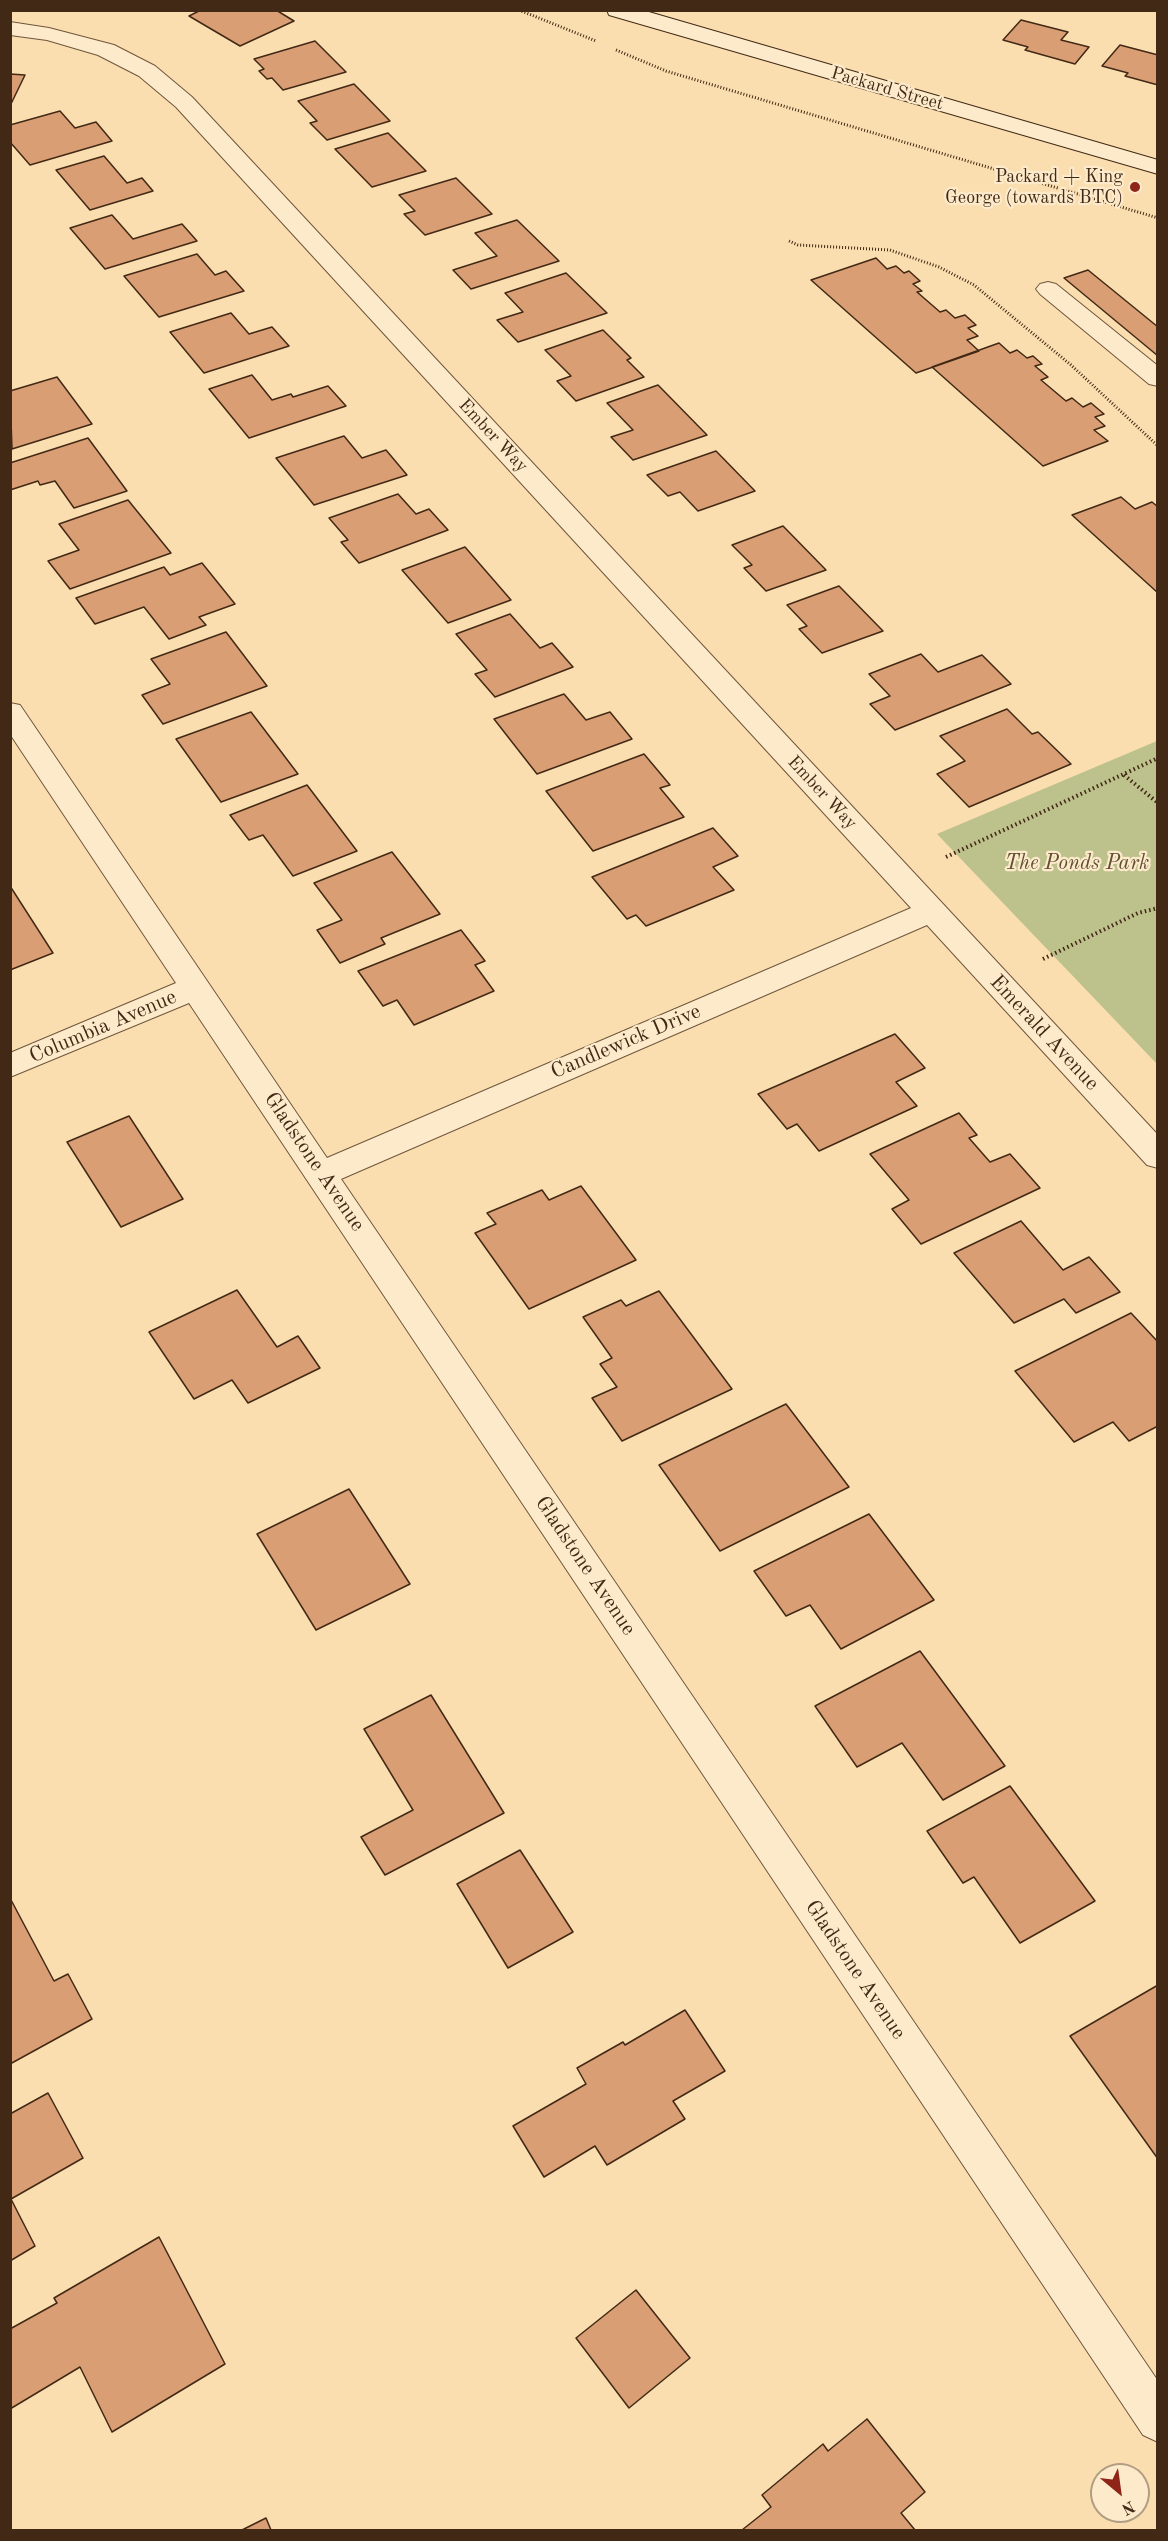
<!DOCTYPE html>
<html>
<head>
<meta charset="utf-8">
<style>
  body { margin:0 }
  #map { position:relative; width:1168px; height:2541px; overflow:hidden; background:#fadeaf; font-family:"Old Standard TT",serif }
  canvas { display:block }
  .frame { position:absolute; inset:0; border:12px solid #412915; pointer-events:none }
  .north { position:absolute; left:1090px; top:2463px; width:60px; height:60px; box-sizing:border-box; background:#fceacb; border:2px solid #b19d82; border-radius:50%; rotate:151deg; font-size:16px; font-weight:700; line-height:24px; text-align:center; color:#412915 }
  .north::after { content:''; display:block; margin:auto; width:21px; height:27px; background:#8f2418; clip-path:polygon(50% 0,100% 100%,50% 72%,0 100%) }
</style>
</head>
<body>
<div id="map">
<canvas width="1168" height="2541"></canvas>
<div class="frame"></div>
<div class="north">N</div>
</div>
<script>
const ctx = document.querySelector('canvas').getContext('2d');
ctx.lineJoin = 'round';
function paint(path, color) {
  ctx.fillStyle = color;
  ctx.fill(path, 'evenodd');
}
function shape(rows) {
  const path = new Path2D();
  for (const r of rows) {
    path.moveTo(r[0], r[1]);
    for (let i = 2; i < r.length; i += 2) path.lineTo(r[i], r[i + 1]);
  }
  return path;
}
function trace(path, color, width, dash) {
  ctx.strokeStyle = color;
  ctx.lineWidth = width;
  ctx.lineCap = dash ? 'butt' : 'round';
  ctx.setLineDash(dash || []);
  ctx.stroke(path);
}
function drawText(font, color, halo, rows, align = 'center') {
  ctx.font = font + ' "Old Standard TT",serif';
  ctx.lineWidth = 4.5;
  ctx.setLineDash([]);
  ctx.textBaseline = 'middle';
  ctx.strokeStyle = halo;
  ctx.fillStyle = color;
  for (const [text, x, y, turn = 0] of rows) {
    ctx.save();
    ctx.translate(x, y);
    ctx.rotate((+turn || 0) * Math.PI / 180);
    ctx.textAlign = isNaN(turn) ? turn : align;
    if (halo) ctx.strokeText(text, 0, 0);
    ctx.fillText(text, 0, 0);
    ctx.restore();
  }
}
const green = shape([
  [1157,741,1157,1064,937,834]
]);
const building = shape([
  [201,10,276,10,294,21,240,46,189,16,201,10],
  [1021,20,1068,32,1061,40,1089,47,1075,64,1025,50,1028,47,1003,40,1021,20],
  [315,41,346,72,283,90,272,78,267,79,259,71,264,69,254,59,315,41],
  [1120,45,1158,55,1158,85,1125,76,1128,73,1102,66,1120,45],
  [10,74,25,75,10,106,10,74],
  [354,84,390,121,327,140,310,123,317,121,298,101,354,84],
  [60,111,75,128,96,122,112,141,30,165,10,142,10,125,60,111],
  [388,133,426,171,372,187,335,149,388,133],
  [104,156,127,183,142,178,153,191,90,210,56,170,104,156],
  [456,178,492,214,425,235,404,214,415,211,399,195,456,178],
  [112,215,133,239,182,224,197,241,105,269,70,228,112,215],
  [517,220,559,261,471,289,453,270,497,256,475,233,517,220],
  [197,254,215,275,226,271,244,291,159,317,124,276,197,254],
  [876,258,887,269,896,266,904,273,909,271,920,281,913,284,922,291,917,292,940,312,946,310,955,318,965,315,976,325,968,328,978,336,967,340,979,351,916,373,811,280,876,258],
  [1088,270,1158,327,1158,356,1064,278,1088,270],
  [566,273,607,313,518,342,497,320,523,312,505,293,566,273],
  [231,313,249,334,272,327,289,346,204,373,170,332,231,313],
  [603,330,631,358,627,360,644,377,576,401,557,381,571,376,545,350,603,330],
  [999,343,1010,353,1017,350,1027,358,1033,356,1042,364,1035,366,1048,377,1041,380,1066,401,1072,398,1083,407,1091,403,1104,414,1095,417,1105,426,1094,430,1108,441,1043,466,932,367,999,343],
  [252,375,272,400,291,394,293,397,328,386,346,406,249,438,209,389,252,375],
  [57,377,92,424,12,449,10,391,57,377],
  [658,385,707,435,633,460,611,437,633,430,607,403,658,385],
  [344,436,362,458,386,450,407,475,314,505,276,458,344,436],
  [88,438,127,491,74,508,55,481,40,485,38,481,10,490,10,463,88,438],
  [716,451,755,491,698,511,680,492,668,496,647,475,716,451],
  [398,494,416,514,429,509,448,530,359,563,341,542,348,540,329,518,398,494],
  [1121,497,1135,509,1152,502,1158,507,1158,593,1072,515,1121,497],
  [128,500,171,553,70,589,48,561,79,550,59,524,128,500],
  [783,526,826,570,766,591,744,568,752,565,732,545,783,526],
  [465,547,511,600,448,623,402,570,465,547],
  [202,563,235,604,199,617,206,625,169,639,144,607,95,624,76,598,164,567,170,575,202,563],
  [839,586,883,631,822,653,799,629,807,626,787,605,839,586],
  [510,614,540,648,552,643,573,667,495,697,475,674,487,670,456,634,510,614],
  [226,632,267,686,163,724,142,695,170,684,151,659,226,632],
  [921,654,938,672,982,655,1011,684,895,730,870,704,890,696,869,674,921,654],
  [564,694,586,720,610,712,632,739,537,774,494,719,564,694],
  [1007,709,1032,734,1038,732,1071,764,969,807,937,774,965,761,940,736,1007,709],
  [251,712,298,774,221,802,176,739,251,712],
  [644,754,670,785,660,788,684,817,593,851,546,791,644,754],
  [307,785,357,851,293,876,263,835,249,840,230,815,307,785],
  [713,828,738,856,713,867,734,890,646,926,636,915,627,919,592,877,713,828],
  [392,852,440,914,381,938,385,944,340,963,317,930,342,920,314,883,392,852],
  [10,886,53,953,10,970,10,886],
  [461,930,485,961,475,965,494,991,414,1025,397,1000,383,1006,358,971,461,930],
  [895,1034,925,1068,896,1082,917,1106,819,1151,797,1124,787,1129,758,1094,895,1034],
  [959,1113,977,1135,969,1138,990,1162,1010,1154,1040,1188,921,1244,892,1209,909,1200,870,1154,959,1113],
  [129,1116,183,1199,121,1227,67,1142,129,1116],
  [581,1186,636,1260,529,1309,475,1233,496,1224,487,1213,542,1190,549,1200,581,1186],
  [1021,1221,1063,1270,1089,1257,1120,1292,1076,1313,1064,1299,1014,1323,954,1253,1021,1221],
  [237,1290,277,1347,298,1336,320,1368,248,1403,232,1380,194,1399,149,1332,237,1290],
  [659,1291,732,1389,622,1441,592,1398,617,1387,600,1364,612,1358,583,1317,621,1300,626,1306,659,1291],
  [1131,1313,1158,1342,1158,1426,1129,1441,1113,1422,1074,1442,1015,1371,1131,1313],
  [786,1404,849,1487,720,1551,659,1465,786,1404],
  [349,1489,410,1584,316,1630,257,1534,349,1489],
  [869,1514,934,1600,841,1649,810,1605,786,1616,754,1571,869,1514],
  [920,1651,1005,1766,943,1800,902,1743,857,1767,815,1706,920,1651],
  [431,1695,504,1813,385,1875,361,1837,413,1810,364,1729,431,1695],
  [1010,1786,1095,1901,1020,1943,974,1877,963,1883,927,1831,1010,1786],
  [520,1850,573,1932,508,1968,457,1884,520,1850],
  [10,1898,54,1981,68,1974,92,2019,10,2064,10,1898],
  [1158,1985,1158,2159,1070,2036,1158,1985],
  [685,2010,725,2071,673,2101,685,2119,607,2165,595,2146,544,2177,513,2126,586,2084,577,2068,623,2042,625,2045,685,2010],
  [48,2093,83,2158,11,2199,35,2246,10,2261,10,2114,48,2093],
  [159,2237,225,2364,112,2432,80,2367,10,2409,10,2329,57,2303,54,2298,159,2237],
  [636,2290,690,2358,629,2408,576,2338,636,2290],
  [867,2419,925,2492,901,2513,915,2530,742,2530,771,2507,762,2495,823,2444,828,2451,867,2419],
  [266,2518,271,2530,242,2530,266,2518]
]);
const pathFar1 = shape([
  [519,10,596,41],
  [616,50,666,71,1158,218],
  [789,241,798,245,890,250,939,267,974,285,1071,365,1158,446]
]);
const path = shape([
  [1124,775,1158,803],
  [946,857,1158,758],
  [1043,959,1138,913,1158,908]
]);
const minor = shape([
  [10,22,49,28,114,45,155,66,192,97,1158,1135,1158,1168,1147,1165,927,925,341,1179,1158,2381,1158,2442,1143,2435,189,1003,10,1077,10,1053,176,983,10,734,10,703,20,705,327,1158,911,908,176,107,139,76,98,55,47,40,10,35,10,22],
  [1048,282,1056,284,1158,366,1158,386,1149,384,1040,294,1036,289,1040,284,1048,282]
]);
const secondary = shape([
  [607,10,642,10,1158,160,1158,174,609,15,607,10]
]);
const markers = [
  [1135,187,6,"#8f2418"]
];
const farStreetnames = [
  ["Packard Street",887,89,16],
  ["Ember Way",493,436,47],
  ["Ember Way",822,793,47]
];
const farPoinames = [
  ["Packard + King",1123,177],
  ["George (towards BTC)",1123,198]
];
const parkNames = [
  ["The Ponds Park",1077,863]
];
const streetNames = [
  ["Columbia Avenue",103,1027,-23],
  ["Emerald Avenue",1044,1033,47],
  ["Candlewick Drive",626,1042,-23],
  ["Gladstone Avenue",314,1162,56],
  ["Gladstone Avenue",585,1566,56],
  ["Gladstone Avenue",855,1970,56]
];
paint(green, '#bdc18c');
paint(building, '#da9e74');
trace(building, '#412915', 1.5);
trace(minor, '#6f563c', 2);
trace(secondary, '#412915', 2);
trace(pathFar1, '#412915', 3, [1, 2]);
trace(path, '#412915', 4, [1.5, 3]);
paint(minor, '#fceacb');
paint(secondary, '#fceacb');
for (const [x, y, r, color] of markers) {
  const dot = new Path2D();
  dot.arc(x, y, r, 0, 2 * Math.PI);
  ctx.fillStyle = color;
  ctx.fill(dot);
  trace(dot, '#fceacb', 2);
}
drawText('18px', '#412915', '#fceacb', farStreetnames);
drawText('18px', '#412915', '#fceacb', farPoinames, 'right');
drawText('italic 21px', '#604f33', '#fceacb', parkNames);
drawText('21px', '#412915', '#fceacb', streetNames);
</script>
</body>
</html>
